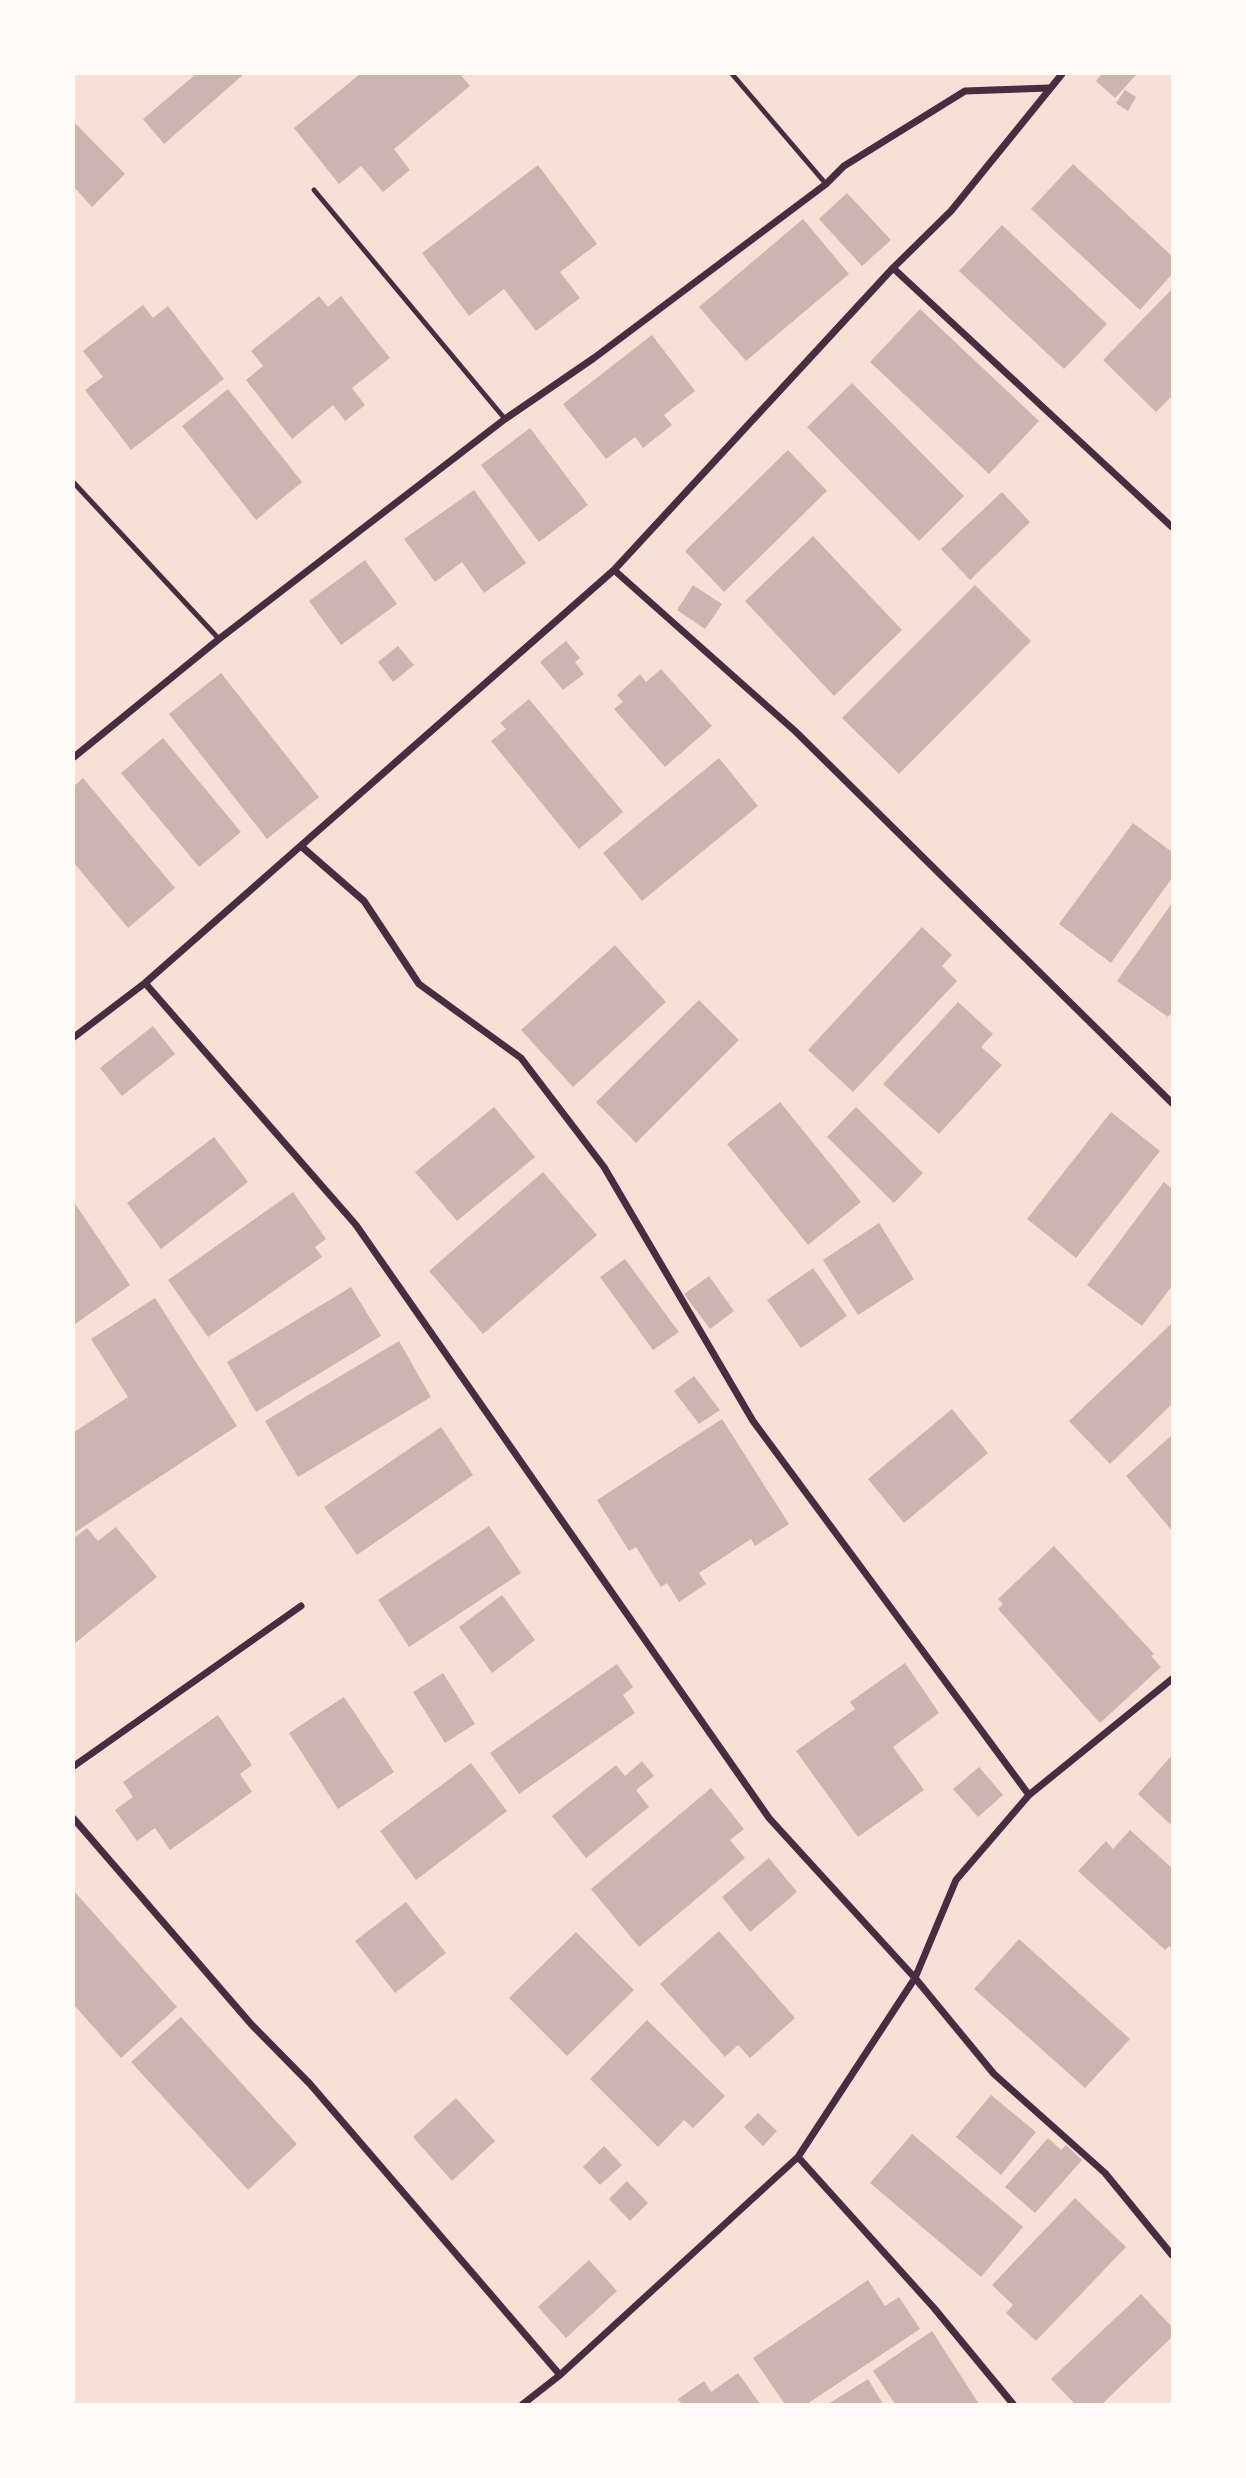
<!DOCTYPE html>
<html>
<head>
<meta charset="utf-8">
<style>
  body { margin:0 }
  #map { position:relative; width:1246px; height:2478px; overflow:hidden; background:#f7e1d7; font-family:"Fira Sans",sans-serif }
  canvas { display:block }
  .frame { position:absolute; inset:0; border:75px solid #fffaf5; pointer-events:none }
</style>
</head>
<body>
<div id="map">
<canvas width="1246" height="2478"></canvas>
<div class="frame"></div>
</div>
<script>
const ctx = document.querySelector('canvas').getContext('2d');
ctx.lineJoin = 'round';
function paint(path, color) {
  ctx.fillStyle = color;
  ctx.fill(path, 'evenodd');
}
function shape(rows) {
  const path = new Path2D();
  for (const r of rows) {
    path.moveTo(r[0], r[1]);
    for (let i = 2; i < r.length; i += 2) path.lineTo(r[i], r[i + 1]);
  }
  return path;
}
function trace(path, color, width, dash) {
  ctx.strokeStyle = color;
  ctx.lineWidth = width;
  ctx.lineCap = dash ? 'butt' : 'round';
  ctx.setLineDash(dash || []);
  ctx.stroke(path);
}
const building = shape([
  [196,74,244,74,164,144,143,119],
  [360,74,460,74,470,86,394,149,410,170,383,192,361,166,339,184,294,128],
  [1102,74,1137,74,1115,98,1096,81],
  [1125,90,1136,97,1128,111,1116,103],
  [74,122,125,174,92,207,74,187],
  [1073,164,1172,256,1172,274,1140,310,1031,209],
  [538,165,597,244,560,272,580,298,536,331,504,289,469,316,422,253],
  [847,193,891,240,862,266,819,219],
  [803,219,849,274,746,361,699,307],
  [1002,225,1107,324,1064,369,959,271],
  [1172,289,1172,396,1156,412,1103,360],
  [319,296,328,307,341,296,390,358,352,388,365,405,345,421,333,405,292,439,246,380,263,366,251,351],
  [143,305,153,318,168,306,224,379,131,450,85,390,103,377,83,351],
  [920,309,1039,421,989,474,870,362],
  [652,335,695,391,664,415,672,425,643,448,635,437,606,459,563,404],
  [852,383,964,496,919,541,807,427],
  [228,389,302,482,256,520,182,426],
  [530,428,588,505,539,542,481,465],
  [788,450,827,491,724,592,685,551],
  [474,490,526,563,484,593,462,562,435,582,404,539],
  [1002,492,1030,522,970,580,941,549],
  [813,536,902,630,834,696,745,601],
  [365,560,397,604,341,645,309,601],
  [693,585,722,604,705,629,677,610],
  [975,585,1031,641,899,774,842,718],
  [566,641,580,658,575,662,584,674,563,690,540,662],
  [398,646,414,665,393,682,378,662],
  [661,669,712,726,665,767,614,709,623,702,617,695,640,674,646,682],
  [221,673,319,797,267,839,169,714],
  [529,699,623,812,579,849,491,741,506,729,500,723],
  [163,738,241,832,199,867,121,773],
  [719,758,758,806,642,901,603,853],
  [83,778,175,888,128,928,74,863,74,786],
  [1133,823,1172,852,1172,878,1111,963,1059,924],
  [1172,903,1172,1012,1168,1017,1117,981],
  [922,927,952,955,942,966,957,981,853,1092,808,1050],
  [615,945,666,1002,573,1087,521,1030],
  [699,1000,739,1040,636,1143,596,1102],
  [958,1002,993,1034,981,1047,1002,1065,939,1134,883,1084],
  [153,1026,175,1054,122,1096,100,1068],
  [780,1102,861,1202,808,1245,727,1144],
  [494,1107,535,1157,457,1221,415,1172],
  [856,1107,923,1173,894,1203,827,1137],
  [1111,1112,1160,1151,1076,1258,1027,1219],
  [214,1137,248,1182,161,1249,127,1203],
  [543,1172,597,1235,483,1334,429,1271],
  [1164,1182,1172,1189,1172,1286,1142,1326,1087,1285],
  [293,1192,326,1239,315,1247,322,1257,208,1337,168,1280],
  [74,1202,130,1285,74,1325],
  [879,1223,914,1279,858,1315,823,1260],
  [625,1259,679,1332,653,1350,600,1277],
  [813,1268,847,1316,801,1348,767,1300],
  [709,1276,734,1311,710,1329,684,1294],
  [351,1287,381,1336,256,1412,227,1362],
  [155,1298,237,1426,74,1533,74,1432,128,1397,91,1339],
  [1171,1324,1172,1404,1110,1464,1069,1421],
  [399,1341,431,1397,298,1477,265,1421],
  [694,1376,720,1410,699,1424,674,1391],
  [952,1409,988,1453,904,1523,868,1479],
  [722,1419,789,1524,755,1546,751,1539,699,1573,706,1584,679,1602,667,1583,661,1587,636,1547,629,1551,597,1500],
  [441,1427,473,1475,357,1555,324,1507],
  [1172,1435,1172,1531,1126,1476],
  [489,1526,521,1573,409,1647,378,1600],
  [116,1527,157,1577,74,1644,74,1538,87,1528,98,1541],
  [1054,1546,1154,1654,1151,1656,1161,1667,1100,1723,998,1609,1003,1604,998,1599],
  [502,1595,535,1640,492,1673,459,1627],
  [905,1663,939,1713,893,1747,924,1790,858,1837,796,1751,855,1709,850,1702],
  [617,1664,633,1687,623,1695,635,1713,519,1794,490,1753],
  [443,1673,475,1724,445,1743,413,1692],
  [344,1697,394,1772,338,1809,289,1733],
  [218,1715,252,1765,240,1774,252,1792,170,1850,155,1828,137,1841,115,1810,133,1797,123,1782],
  [1172,1755,1172,1826,1138,1794],
  [642,1761,654,1776,636,1790,649,1807,586,1858,552,1816,616,1765,625,1776],
  [471,1763,507,1811,416,1880,380,1831],
  [979,1767,1003,1795,978,1817,953,1789],
  [711,1788,744,1829,730,1840,745,1858,639,1947,591,1889],
  [1130,1830,1172,1868,1172,1949,1169,1946,1165,1950,1078,1871,1106,1841,1113,1849],
  [769,1858,797,1892,750,1932,722,1897],
  [74,1891,177,2007,121,2058,74,2005],
  [406,1902,446,1953,395,1993,355,1941],
  [719,1931,795,2018,750,2058,738,2045,725,2057,660,1984],
  [576,1932,634,1990,567,2056,509,1998],
  [1019,1939,1130,2039,1085,2088,974,1989],
  [181,2017,297,2144,248,2190,131,2062],
  [647,2020,725,2096,693,2128,684,2120,658,2147,590,2079],
  [991,2095,1036,2132,1001,2175,956,2137],
  [456,2098,495,2141,452,2181,413,2137],
  [758,2113,777,2131,763,2146,744,2127],
  [912,2134,1023,2227,981,2277,870,2183],
  [1048,2138,1061,2150,1066,2145,1082,2160,1035,2213,1005,2187],
  [604,2146,622,2165,600,2185,583,2167],
  [627,2181,648,2203,630,2221,609,2199],
  [1075,2198,1126,2247,1036,2341,1006,2313,1013,2305,992,2285],
  [589,2260,617,2291,566,2338,538,2307],
  [868,2280,885,2306,899,2297,920,2329,807,2404,785,2404,753,2358],
  [1141,2294,1172,2327,1172,2337,1102,2404,1075,2404,1051,2379],
  [932,2331,979,2404,895,2404,873,2371],
  [738,2373,760,2404,682,2404,678,2399,704,2381,711,2392],
  [868,2379,883,2404,828,2404]
]);
const service = shape([
  [732,74,826,184],
  [314,190,505,419],
  [74,483,219,639]
]);
const minor = shape([
  [893,268,1172,527],
  [614,570,795,731,1172,1103],
  [74,757,219,639,505,419,594,358,826,184,844,166,965,91,1049,88],
  [302,847,364,901,419,984,521,1058,604,1167,753,1421,1029,1795],
  [145,983,356,1225,769,1818,915,1978,994,2074,1105,2173,1172,2255],
  [74,1037,145,983,614,570,893,268,951,211,1062,74],
  [74,1766,301,1606],
  [74,1819,251,2024,310,2084,560,2375],
  [798,2157,934,2308,1013,2404],
  [523,2404,560,2375,798,2157,915,1978,956,1880,1029,1795,1172,1679]
]);
paint(building, '#ccb4b1');
trace(service, '#4a2c40', 5);
trace(minor, '#4a2c40', 7);
</script>
</body>
</html>
